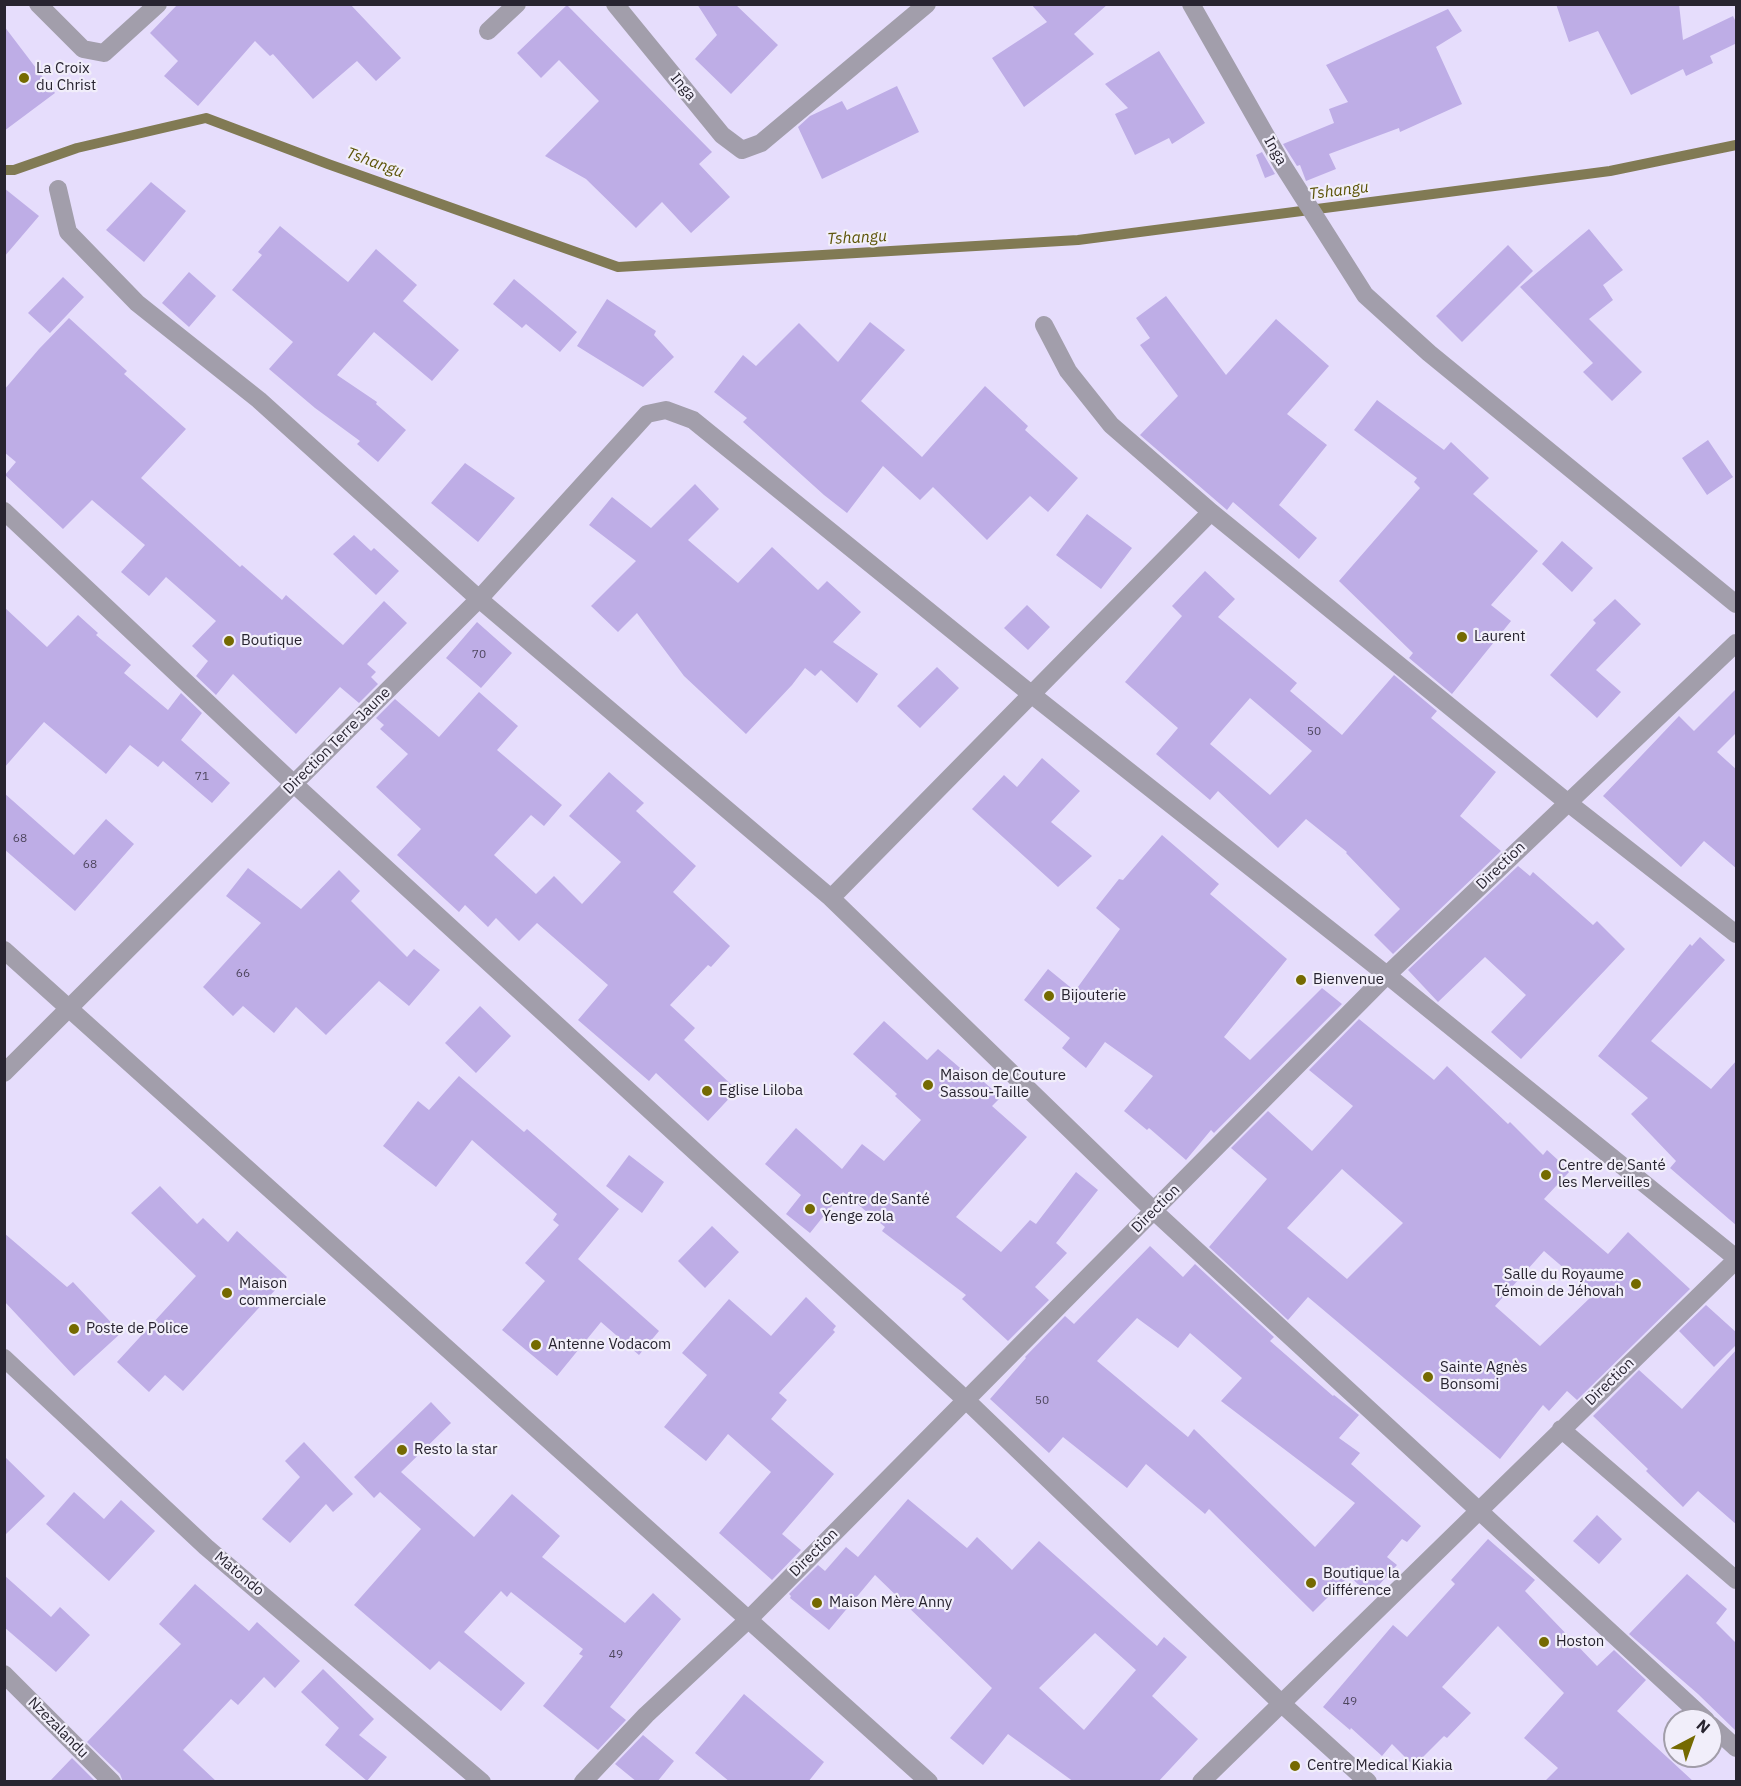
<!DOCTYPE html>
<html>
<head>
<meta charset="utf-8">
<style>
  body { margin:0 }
  #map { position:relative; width:1741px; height:1786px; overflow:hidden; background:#e6ddfc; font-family:"IBM Plex Sans",sans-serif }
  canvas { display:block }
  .frame { position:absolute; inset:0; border:6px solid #282430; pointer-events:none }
  .north { position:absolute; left:1663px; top:1708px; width:60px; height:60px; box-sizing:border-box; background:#f1eefa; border:2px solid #a19da9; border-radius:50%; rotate:41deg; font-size:16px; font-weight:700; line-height:24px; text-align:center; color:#282430 }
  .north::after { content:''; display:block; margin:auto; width:21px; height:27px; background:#756a01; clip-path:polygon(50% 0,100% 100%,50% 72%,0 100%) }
</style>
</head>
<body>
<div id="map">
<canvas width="1741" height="1786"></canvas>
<div class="frame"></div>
<div class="north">N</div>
</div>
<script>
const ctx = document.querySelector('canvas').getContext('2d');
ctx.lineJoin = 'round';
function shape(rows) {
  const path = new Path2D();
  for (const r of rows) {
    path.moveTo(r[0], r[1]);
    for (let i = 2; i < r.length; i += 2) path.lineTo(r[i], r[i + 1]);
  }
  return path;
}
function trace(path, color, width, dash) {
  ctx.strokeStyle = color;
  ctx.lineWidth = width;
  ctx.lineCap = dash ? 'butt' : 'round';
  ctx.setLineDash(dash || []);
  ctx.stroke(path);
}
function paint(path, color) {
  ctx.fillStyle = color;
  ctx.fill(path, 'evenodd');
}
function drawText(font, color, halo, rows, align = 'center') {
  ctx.font = font + ' "IBM Plex Sans",sans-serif';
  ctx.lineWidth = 4.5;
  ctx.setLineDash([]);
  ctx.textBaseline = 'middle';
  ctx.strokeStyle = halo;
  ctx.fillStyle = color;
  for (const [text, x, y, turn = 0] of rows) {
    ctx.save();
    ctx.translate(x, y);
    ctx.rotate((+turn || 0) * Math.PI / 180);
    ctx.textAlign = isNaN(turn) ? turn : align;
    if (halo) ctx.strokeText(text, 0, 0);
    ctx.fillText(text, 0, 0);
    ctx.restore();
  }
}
const stream = shape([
  [4,170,14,170,77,148,206,118,328,164,618,267,1078,240,1610,171,1736,145]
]);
const building = shape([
  [178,4,350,4,401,58,376,81,357,61,313,99,273,54,270,56,255,41,198,106,164,76,178,61,150,33],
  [697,4,735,4,778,45,731,94,695,59,717,35],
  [1031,4,1108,4,1074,34,1094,54,1024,107,992,58,1047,22],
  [1556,4,1679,4,1683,40,1733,16,1737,24,1737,43,1710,56,1713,63,1686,76,1683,69,1631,95,1598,31,1569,42],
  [567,5,712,152,699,164,730,197,691,233,662,202,636,228,586,179,545,156,599,101,559,60,541,78,517,53],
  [1448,9,1462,31,1436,47,1462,104,1400,132,1399,128,1329,154,1336,169,1306,181,1300,165,1297,166,1283,144,1334,123,1329,109,1348,102,1326,65],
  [4,26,55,93,4,131],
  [1159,51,1205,123,1172,144,1169,138,1135,155,1115,114,1128,108,1105,84],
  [897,86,919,132,822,179,798,127,810,116,842,101,847,110],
  [1262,152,1275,174,1265,178,1256,155],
  [151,182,186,211,144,262,106,230],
  [4,188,39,216,4,257],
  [280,226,348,282,376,249,417,285,403,301,459,350,432,381,374,332,337,375,377,402,376,404,406,430,378,462,357,444,360,441,315,408,269,369,293,342,232,290,262,255,258,252],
  [1589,229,1623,270,1603,285,1613,300,1589,319,1642,372,1612,401,1583,372,1593,363,1520,287],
  [1508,245,1533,271,1462,342,1436,316],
  [189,272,216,296,189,327,162,303],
  [63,277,84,297,50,333,28,313],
  [514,279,577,332,560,352,526,324,522,328,493,304],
  [1166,296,1226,375,1276,319,1329,366,1287,414,1327,445,1279,505,1317,538,1299,559,1233,502,1227,510,1140,435,1178,396,1140,345,1150,338,1136,318],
  [607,299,656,331,654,335,674,357,643,387,577,346],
  [69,318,127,371,124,374,186,429,141,478,240,567,242,565,282,600,286,595,343,645,384,601,407,623,367,664,376,672,371,677,378,684,359,703,340,687,296,734,233,674,216,695,196,676,208,661,192,646,216,621,166,577,149,596,121,572,145,545,92,500,63,529,5,475,16,462,4,452,4,390,39,349],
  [870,322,905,350,861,401,922,457,985,386,1028,426,1025,430,1078,478,1048,512,1030,496,987,540,933,487,920,500,883,466,847,513,824,495,743,422,747,418,714,392,743,355,756,366,799,323,838,362],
  [1377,400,1444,450,1451,442,1489,478,1473,494,1538,551,1491,605,1511,621,1452,694,1409,658,1413,653,1339,581,1420,488,1414,482,1417,478,1354,430],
  [1708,440,1733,477,1707,495,1682,458],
  [465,463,515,498,478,542,431,503],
  [695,484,719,509,688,540,738,583,772,547,818,590,827,581,861,612,833,642,878,674,857,703,821,670,815,676,805,668,792,685,746,734,684,676,637,613,618,632,591,606,636,561,589,525,612,497,651,528],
  [1087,514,1132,548,1101,589,1056,555],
  [354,535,371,551,374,548,399,571,376,595,333,554],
  [1562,541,1593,568,1572,592,1542,564],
  [1205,571,1235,599,1218,617,1297,683,1290,691,1342,735,1394,675,1437,711,1431,718,1496,772,1460,816,1501,851,1393,954,1374,935,1400,909,1346,853,1347,852,1306,819,1278,848,1218,791,1210,800,1156,754,1178,728,1125,682,1182,616,1172,606],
  [1250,698,1312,751,1270,795,1210,744],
  [1615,599,1641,624,1596,670,1621,692,1597,718,1550,675,1596,623,1593,620],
  [1027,605,1050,627,1028,650,1004,628],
  [4,607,47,647,78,615,98,633,96,635,131,665,124,673,168,710,181,693,202,713,181,740,230,783,212,803,163,761,158,767,130,745,106,774,44,722,4,768],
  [477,622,512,653,481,688,446,658],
  [937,667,959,688,920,728,897,706],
  [1737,688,1737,732,1717,752,1737,770,1737,869,1704,841,1681,867,1603,796,1679,716,1694,731],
  [479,692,518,726,497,750,562,805,544,826,531,815,494,855,536,894,554,876,582,904,621,862,569,816,609,772,644,803,636,811,696,866,673,892,730,946,711,967,708,965,670,1005,695,1028,684,1040,737,1090,708,1121,656,1073,649,1081,578,1020,608,985,537,923,519,941,496,918,488,927,465,905,459,912,397,855,421,829,376,787,408,754,380,729,384,725,376,718,395,699,439,737],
  [1042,758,1080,791,1051,822,1092,856,1058,887,972,809,1004,775,1017,787],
  [4,793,74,855,106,819,134,844,75,911,4,849],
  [1162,835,1219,884,1210,894,1287,959,1224,1037,1250,1060,1322,988,1342,1004,1214,1133,1211,1130,1186,1160,1149,1128,1147,1130,1124,1111,1153,1076,1105,1042,1086,1068,1062,1048,1070,1038,1024,1000,1048,969,1075,991,1120,929,1096,908,1119,879,1123,880],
  [1518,866,1530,876,1533,872,1593,925,1597,921,1625,949,1521,1059,1491,1032,1526,995,1485,957,1438,1002,1408,970],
  [248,868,301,909,339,870,360,891,351,901,407,957,414,949,440,970,409,1006,379,981,326,1035,296,1007,274,1033,243,1006,233,1016,203,987,261,923,226,896],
  [1700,937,1725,960,1651,1041,1711,1089,1737,1060,1737,1226,1670,1168,1676,1161,1631,1114,1648,1098,1598,1056,1690,944,1692,946],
  [480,1006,511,1036,476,1073,445,1043],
  [1359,1019,1434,1080,1447,1066,1508,1124,1510,1122,1543,1155,1547,1150,1570,1171,1544,1199,1608,1254,1628,1232,1690,1289,1577,1400,1567,1391,1549,1411,1543,1405,1500,1459,1308,1297,1288,1320,1209,1247,1267,1179,1231,1148,1268,1111,1312,1151,1353,1106,1309,1070],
  [1342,1169,1403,1223,1347,1279,1287,1228],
  [1544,1251,1594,1294,1540,1346,1495,1306],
  [884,1021,927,1060,938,1049,973,1079,976,1075,1001,1097,992,1106,1027,1137,956,1217,1001,1252,1030,1220,1036,1224,1076,1172,1098,1190,1056,1243,1067,1253,1035,1287,1049,1300,1008,1341,962,1299,966,1295,882,1231,885,1227,843,1192,810,1233,786,1214,801,1195,765,1164,796,1128,842,1169,862,1144,884,1161,921,1120,895,1096,897,1094,853,1054],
  [459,1076,524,1132,527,1129,619,1209,578,1259,659,1331,639,1355,601,1322,557,1376,502,1330,545,1281,525,1263,559,1225,553,1220,557,1214,472,1140,436,1187,383,1146,418,1101,429,1110],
  [629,1155,664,1182,642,1213,606,1186],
  [160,1186,197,1224,203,1218,228,1242,237,1231,287,1277,183,1391,165,1375,149,1392,117,1362,196,1276,131,1213],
  [712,1226,739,1252,705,1288,678,1261],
  [4,1233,67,1287,73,1282,121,1333,74,1376,4,1301],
  [1150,1246,1183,1277,1195,1264,1274,1337,1270,1341,1333,1396,1334,1395,1359,1415,1339,1438,1360,1453,1351,1464,1421,1526,1407,1542,1402,1539,1387,1557,1397,1565,1370,1595,1349,1576,1313,1612,1209,1509,1205,1514,1146,1464,1127,1488,1063,1437,1049,1453,990,1399,1026,1358,1025,1357,1065,1316,1074,1324],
  [1137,1318,1178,1348,1190,1333,1242,1378,1221,1401,1355,1503,1315,1547,1194,1429,1188,1437,1097,1361],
  [806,1297,836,1326,833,1330,835,1332,779,1393,787,1400,771,1419,834,1474,782,1534,801,1550,772,1580,719,1533,771,1472,728,1434,706,1461,664,1427,707,1375,682,1353,729,1299,771,1336],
  [1706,1305,1737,1333,1737,1344,1714,1367,1679,1331],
  [1737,1349,1737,1525,1698,1491,1683,1507,1646,1471,1648,1469,1593,1416,1639,1370,1682,1409],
  [431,1402,451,1423,401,1472,474,1537,512,1494,560,1536,542,1557,625,1623,653,1593,681,1619,610,1707,626,1720,598,1750,543,1706,583,1656,579,1654,583,1649,511,1592,507,1597,501,1591,464,1632,525,1683,501,1711,439,1661,430,1670,354,1605,421,1529,380,1492,374,1498,354,1477],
  [304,1442,353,1494,333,1512,326,1504,290,1543,262,1519,300,1477,285,1461],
  [4,1456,45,1496,4,1536],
  [74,1492,104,1519,121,1500,155,1531,109,1581,46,1524],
  [908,1499,967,1548,977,1537,1012,1570,1039,1541,1157,1646,1164,1637,1187,1657,1152,1696,1198,1739,1158,1782,1074,1782,1008,1734,983,1765,950,1738,992,1688,875,1575,829,1630,790,1598,791,1596,789,1594,818,1565,825,1571,846,1547,858,1557],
  [1095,1633,1136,1670,1084,1730,1039,1688],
  [1597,1515,1622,1539,1599,1564,1573,1541],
  [1488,1539,1535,1580,1525,1591,1597,1666,1614,1650,1646,1680,1617,1711,1694,1782,1544,1782,1558,1768,1524,1738,1564,1693,1498,1626,1442,1687,1471,1713,1447,1738,1444,1736,1414,1766,1392,1744,1382,1756,1351,1728,1350,1730,1323,1707,1393,1625,1407,1637,1455,1584,1451,1580],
  [1687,1574,1727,1609,1716,1623,1737,1644,1737,1732,1698,1694,1629,1634],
  [4,1575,51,1617,60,1607,90,1635,56,1672,4,1627],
  [195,1584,249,1631,257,1622,300,1661,275,1688,264,1677,238,1705,231,1699,183,1750,217,1782,123,1782,120,1774,87,1742,181,1644,159,1624],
  [323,1669,374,1719,359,1735,387,1757,367,1781,325,1745,339,1728,301,1692],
  [744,1694,824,1762,808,1782,730,1782,695,1753],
  [643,1735,674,1761,657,1782,637,1782,615,1764],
  [72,1758,96,1782,49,1782]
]);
const minor = shape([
  [38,4,83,49,104,53,158,4],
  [615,4,722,135,742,150,761,143,927,4],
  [1191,4,1282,164,1365,295,1429,353,1736,604],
  [488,31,517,4],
  [58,189,68,232,137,303,259,400,479,599,831,898,1154,1211,1706,1720],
  [1044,325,1068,371,1111,425,1211,512,1567,802,1736,934],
  [4,511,294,784,966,1400,1281,1703,1368,1782],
  [831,898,1211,512],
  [4,950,929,1782],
  [4,1073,479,599,647,414,666,410,693,420,1031,694,1387,975,1736,1258],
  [4,1358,206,1547,482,1782],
  [1561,1429,1736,1580],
  [4,1674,112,1782],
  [1711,1725,1736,1748],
  [583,1782,646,1715,749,1619,1387,975,1736,643],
  [1201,1782,1736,1260]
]);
const markers = [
  [24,78,6,"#756a01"],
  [1462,637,6,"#756a01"],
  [229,641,6,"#756a01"],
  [1301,980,6,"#756a01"],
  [1049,996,6,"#756a01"],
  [928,1085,6,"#756a01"],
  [707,1091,6,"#756a01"],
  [1546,1175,6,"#756a01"],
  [810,1209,6,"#756a01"],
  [1636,1284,6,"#756a01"],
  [227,1293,6,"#756a01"],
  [74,1329,6,"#756a01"],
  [536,1345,6,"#756a01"],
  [1428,1377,6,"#756a01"],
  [402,1450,6,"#756a01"],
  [1311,1583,6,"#756a01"],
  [817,1603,6,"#756a01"],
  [1544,1642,6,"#756a01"],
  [1295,1766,6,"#756a01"]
];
const numberNames = [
  ["70",479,655],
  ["50",1314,732],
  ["71",202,777],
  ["68",20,839],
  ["68",90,865],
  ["66",243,974],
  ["50",1042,1401],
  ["49",616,1655],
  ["49",1350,1702]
];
const poiNames = [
  ["La Croix",36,69],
  ["du Christ",36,86],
  ["Laurent",1474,637],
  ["Boutique",241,641],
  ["Bienvenue",1313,980],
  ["Bijouterie",1061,996],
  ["Maison de Couture",940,1076],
  ["Sassou-Taille",940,1093],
  ["Eglise Liloba",719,1091],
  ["Centre de Santé",1558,1166],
  ["les Merveilles",1558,1183],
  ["Centre de Santé",822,1200],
  ["Yenge zola",822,1217],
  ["Salle du Royaume",1624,1275,"right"],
  ["Témoin de Jéhovah",1624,1292,"right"],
  ["Maison",239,1284],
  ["commerciale",239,1301],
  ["Poste de Police",86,1329],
  ["Antenne Vodacom",548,1345],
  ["Sainte Agnès",1440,1368],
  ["Bonsomi",1440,1385],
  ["Resto la star",414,1450],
  ["Boutique la",1323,1574],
  ["différence",1323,1591],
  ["Maison Mère Anny",829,1603],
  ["Hoston",1556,1642],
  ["Centre Medical Kiakia",1307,1766]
];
const streetNames = [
  ["Inga",683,87,51],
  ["Inga",1275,151,60],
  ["Direction Terre Jaune",337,741,-45],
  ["Direction",1501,866,-44],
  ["Direction",1156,1209,-45],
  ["Direction",1610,1382,-44],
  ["Direction",814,1553,-45],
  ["Matondo",239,1574,40],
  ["Nzezalandu",58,1728,45]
];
const waterNames = [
  ["Tshangu",375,163,20],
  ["Tshangu",1339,191,-7],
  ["Tshangu",857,238,-3]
];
trace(stream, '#817a54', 10);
paint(building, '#beade6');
trace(minor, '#a29eab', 18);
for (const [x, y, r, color] of markers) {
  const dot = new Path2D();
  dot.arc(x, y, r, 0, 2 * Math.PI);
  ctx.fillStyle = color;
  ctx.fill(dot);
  trace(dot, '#f1eefa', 2);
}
drawText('12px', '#4e465e', null, numberNames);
drawText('15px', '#282430', '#f1eefa', poiNames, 'left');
drawText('15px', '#282430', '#f1eefa', streetNames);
drawText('italic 16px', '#5e5509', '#f1eefa', waterNames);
</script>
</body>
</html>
